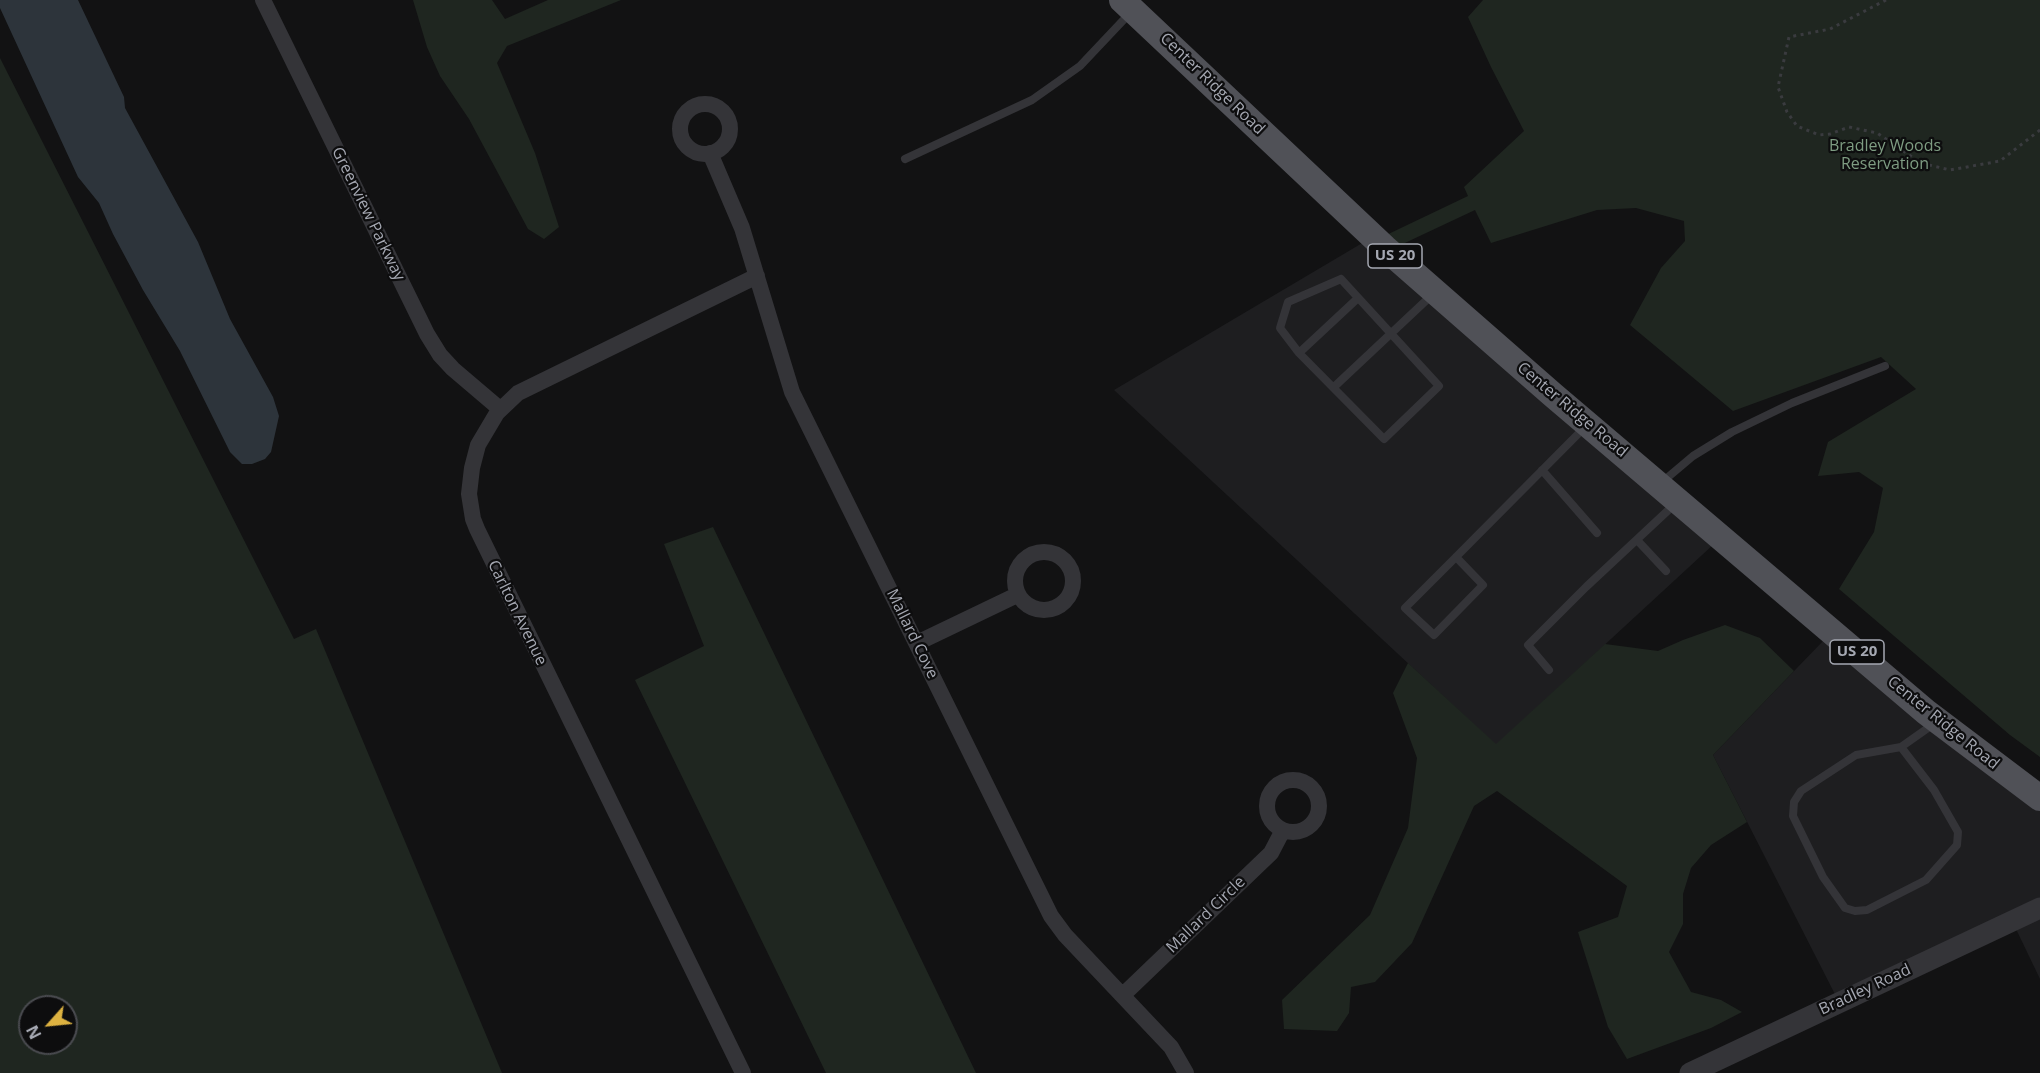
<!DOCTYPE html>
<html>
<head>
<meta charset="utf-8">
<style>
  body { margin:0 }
  #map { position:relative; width:2040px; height:1073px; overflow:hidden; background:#121213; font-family:"Open Sans",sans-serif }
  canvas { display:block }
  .north { position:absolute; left:18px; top:995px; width:60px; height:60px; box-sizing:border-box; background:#0d0d0e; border:2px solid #4a4b50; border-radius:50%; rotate:243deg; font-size:16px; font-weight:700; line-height:24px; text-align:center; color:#a5a8b2 }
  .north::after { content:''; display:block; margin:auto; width:21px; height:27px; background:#ddb241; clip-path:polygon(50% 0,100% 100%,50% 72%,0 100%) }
</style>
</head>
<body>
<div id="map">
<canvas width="2040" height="1073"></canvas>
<div class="north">N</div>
</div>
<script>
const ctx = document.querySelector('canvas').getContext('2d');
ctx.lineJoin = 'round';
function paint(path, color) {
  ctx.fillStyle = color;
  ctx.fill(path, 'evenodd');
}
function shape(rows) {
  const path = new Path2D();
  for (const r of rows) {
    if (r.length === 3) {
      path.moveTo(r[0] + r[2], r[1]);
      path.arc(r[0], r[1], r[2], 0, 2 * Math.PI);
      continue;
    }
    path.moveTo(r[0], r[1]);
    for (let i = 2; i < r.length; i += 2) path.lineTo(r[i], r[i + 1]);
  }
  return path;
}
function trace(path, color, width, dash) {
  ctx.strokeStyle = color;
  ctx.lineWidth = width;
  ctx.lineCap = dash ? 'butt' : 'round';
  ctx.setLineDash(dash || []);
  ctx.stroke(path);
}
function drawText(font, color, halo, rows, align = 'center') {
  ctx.font = font + ' "Open Sans",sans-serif';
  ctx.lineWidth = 4.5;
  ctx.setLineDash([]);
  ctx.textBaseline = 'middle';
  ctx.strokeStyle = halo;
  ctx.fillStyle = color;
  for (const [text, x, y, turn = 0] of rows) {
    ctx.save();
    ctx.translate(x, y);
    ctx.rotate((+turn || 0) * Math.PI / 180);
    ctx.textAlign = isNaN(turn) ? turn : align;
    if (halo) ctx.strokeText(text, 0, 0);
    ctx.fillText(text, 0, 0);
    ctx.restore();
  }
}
const built = shape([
  [1364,242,1714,544,1496,745,1114,390],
  [1824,640,2040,784,2040,979,2016,929,1843,1010,1713,755]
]);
const green = shape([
  [413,0,492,0,505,19,548,0,621,0,507,46,497,63,535,153,559,227,544,239,528,229,469,119,440,76,427,47],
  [1483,0,2040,0,2040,757,2010,735,1839,589,1874,532,1883,488,1859,472,1818,476,1828,442,1916,389,1881,357,1733,411,1630,325,1661,268,1685,241,1684,221,1636,208,1597,210,1491,243,1475,210,1392,249,1380,238,1468,196,1464,187,1524,131,1491,67,1468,17],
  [0,58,294,639,316,629,502,1073,0,1073],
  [30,1007,66,1007,66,1043,30,1043],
  [713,527,976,1073,826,1073,635,680,704,646,664,544],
  [1725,625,1760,638,1794,671,1713,755,1747,822,1711,845,1691,868,1683,894,1683,924,1669,952,1691,992,1721,1000,1742,1012,1711,1028,1627,1059,1608,1027,1578,932,1618,917,1627,886,1497,791,1474,806,1412,943,1375,982,1351,987,1349,1013,1337,1031,1284,1029,1282,1000,1370,915,1408,828,1417,758,1393,693,1408,663,1496,744,1605,644,1658,651,1683,640]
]);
const water = shape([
  [0,0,78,0,124,97,125,108,198,242,230,319,273,397,279,416,271,452,265,459,252,464,242,464,230,452,180,351,143,290,113,234,99,203,78,177,0,8]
]);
const path = shape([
  [1886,0,1830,29,1789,37,1778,87,1787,112,1797,126,1819,135,1830,134,1849,127,1877,133,1921,163,1950,170,2000,161,2040,130]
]);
const service = shape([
  [905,159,1032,100,1080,66,1131,12],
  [1341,279,1439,386,1384,439,1299,353,1280,328,1288,302,1341,279],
  [1299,353,1358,298],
  [1334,387,1433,294],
  [1542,470,1597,533],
  [1661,483,1693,456,1732,432,1792,403,1885,366],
  [1637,540,1666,571],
  [1456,557,1483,585,1434,635,1405,608,1456,557,1586,426],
  [1549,670,1528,645,1586,587,1676,503],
  [1901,747,1934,790,1958,832,1957,845,1926,880,1867,910,1855,911,1845,908,1823,877,1793,816,1794,802,1801,791,1856,755,1901,747,1935,723]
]);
const minor = shape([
  [263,0,427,334,440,355,453,369,500,409],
  [705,129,25],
  [710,153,742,228,792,392,1051,916,1065,935,1171,1047,1186,1073],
  [1044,581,29],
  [917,643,1017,595],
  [1293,806,26],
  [1123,995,1271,853,1283,830],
  [743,1073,477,529,473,519,469,494,472,468,478,445,497,413,518,393,757,276]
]);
const tertiary = shape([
  [1690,1073,2040,908]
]);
const primary = shape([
  [1122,0,1385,248,1553,395,1926,712,2040,798]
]);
const shields = [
  [1395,256,54],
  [1857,652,54]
];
const shieldNames = [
  ["US 20",1395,256],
  ["US 20",1857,652]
];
const streetNames = [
  ["Center Ridge Road",1212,84,44],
  ["Greenview Parkway",368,214,64],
  ["Center Ridge Road",1572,410,40],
  ["Carlton Avenue",517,613,64],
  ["Mallard Cove",912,634,64],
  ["Center Ridge Road",1943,723,39],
  ["Mallard Circle",1206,915,-44],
  ["Bradley Road",1865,990,-25]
];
const parkNames = [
  ["Bradley Woods",1885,146],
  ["Reservation",1885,164]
];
paint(built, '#1e1e20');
paint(green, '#1f2620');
paint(water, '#2d343b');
trace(path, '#3a3b3f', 3, [3, 4.5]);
trace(service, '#343438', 8);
trace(minor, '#343438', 16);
trace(tertiary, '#343438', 21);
trace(primary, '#505157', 26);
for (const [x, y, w] of shields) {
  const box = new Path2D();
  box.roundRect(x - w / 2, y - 12, w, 24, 4.5);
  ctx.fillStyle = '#0d0d0e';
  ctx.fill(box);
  trace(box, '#a5a8b2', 1.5);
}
drawText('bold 15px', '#a5a8b2', null, shieldNames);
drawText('16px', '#a5a8b2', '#0d0d0e', streetNames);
drawText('16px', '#7e9c82', '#0d0d0e', parkNames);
</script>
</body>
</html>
